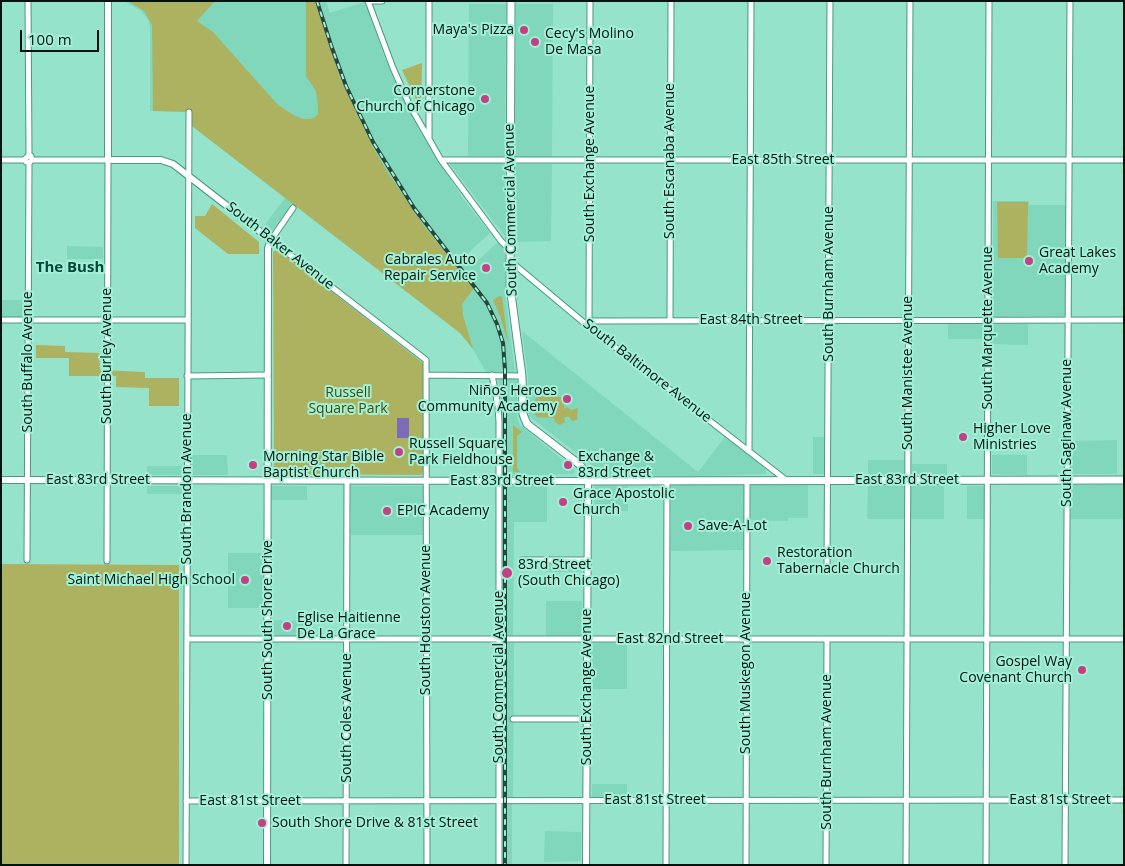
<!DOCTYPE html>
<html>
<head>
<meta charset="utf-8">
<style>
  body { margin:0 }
  #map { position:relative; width:1125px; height:866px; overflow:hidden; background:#95e3ca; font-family:"Open Sans",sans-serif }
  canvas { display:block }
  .frame { position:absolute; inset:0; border:2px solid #00130c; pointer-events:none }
  .scale { position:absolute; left:20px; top:30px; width:79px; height:22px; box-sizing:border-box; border:2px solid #00130c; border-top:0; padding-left:6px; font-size:15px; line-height:18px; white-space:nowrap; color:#00130c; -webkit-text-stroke:4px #a2f0d7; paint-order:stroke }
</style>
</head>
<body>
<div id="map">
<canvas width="1125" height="866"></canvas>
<div class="frame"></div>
<div class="scale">100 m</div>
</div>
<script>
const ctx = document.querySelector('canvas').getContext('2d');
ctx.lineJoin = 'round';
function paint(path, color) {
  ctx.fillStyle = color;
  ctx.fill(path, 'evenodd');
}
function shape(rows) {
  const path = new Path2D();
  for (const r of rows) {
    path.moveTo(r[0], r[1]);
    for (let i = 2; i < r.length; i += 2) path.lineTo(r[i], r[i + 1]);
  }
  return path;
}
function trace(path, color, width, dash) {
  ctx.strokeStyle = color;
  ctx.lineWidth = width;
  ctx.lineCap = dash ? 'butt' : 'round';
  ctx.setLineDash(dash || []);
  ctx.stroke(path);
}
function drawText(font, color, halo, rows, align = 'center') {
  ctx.font = font + ' "Open Sans",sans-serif';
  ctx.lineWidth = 4;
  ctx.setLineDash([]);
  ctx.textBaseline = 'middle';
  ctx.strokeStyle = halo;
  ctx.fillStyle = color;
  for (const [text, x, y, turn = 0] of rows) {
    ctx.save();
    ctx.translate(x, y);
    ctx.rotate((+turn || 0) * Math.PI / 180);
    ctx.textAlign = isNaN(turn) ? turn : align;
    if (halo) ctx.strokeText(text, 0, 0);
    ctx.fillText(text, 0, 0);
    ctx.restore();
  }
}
const built = shape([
  [124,1,326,1,330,13,365,2,382,51,397,87,421,133,464,200,490,233,466,255,474,264,498,242,505,251,505,294,515,372,486,372,473,349,460,333,293,204,270,233,263,227,285,198,192,126,192,112,150,111,150,28,149,21,141,11],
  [469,4,506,4,505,156,468,156],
  [516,4,553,4,552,157,515,157],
  [449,163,505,163,505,236],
  [515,164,552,164,551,241,514,242],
  [993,201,1029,201,1029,205,1066,205,1065,316,993,317],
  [67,246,103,247,103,259,67,259],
  [1,300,25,300,25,317,1,317],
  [985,323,985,339,948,339,948,324],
  [993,323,1028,324,1028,345,992,344],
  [522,331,698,472,725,437,765,468,766,471,766,474,702,476,597,475,593,466,529,416,528,377],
  [501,378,514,379,517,381,517,418,520,425,573,468,575,472,573,474,503,476,501,475,503,418,498,380],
  [813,437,824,437,824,474,813,474],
  [1117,440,1117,474,1071,474,1072,441],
  [191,455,227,455,228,475,191,475],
  [992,455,1027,455,1027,475,992,474],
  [868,460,904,460,904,474,868,474],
  [912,464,947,464,947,475,912,474],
  [147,466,184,466,184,475,147,475],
  [501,485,547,485,547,522,514,522,513,637,501,637],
  [671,485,744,485,744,550,671,551],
  [751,485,808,485,808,518,788,518,788,521,751,520],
  [868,485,905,485,904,519,867,519],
  [911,485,944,485,944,519,911,519],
  [1071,485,1124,485,1124,519,1071,519],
  [147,486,182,486,182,494,147,494],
  [271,486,307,486,307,500,271,500],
  [351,486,424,486,424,535,351,535],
  [594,486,628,486,628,511,594,511],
  [967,486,984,486,984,519,967,519],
  [228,553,263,553,263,608,228,608],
  [546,560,582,560,582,572,546,572],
  [546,601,582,601,582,637,546,637],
  [271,620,308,621,308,637,271,637],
  [501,643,514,643,513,797,501,797],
  [592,643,627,643,627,689,592,689],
  [592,784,627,784,627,797,592,797],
  [501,803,512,803,512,865,501,865],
  [545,831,581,832,581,861,544,862]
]);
const green = shape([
  [128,1,215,1,197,21,213,32,278,105,295,116,303,119,310,119,315,117,318,114,318,107,316,91,306,76,306,1,315,1,341,80,374,149,388,173,424,226,474,288,462,304,463,315,473,349,460,333,192,126,192,112,153,111,152,25,144,11],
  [422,63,421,110,402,70],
  [997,202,1028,202,1027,258,998,258],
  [212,204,259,242,259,254,228,254,195,228,195,216,205,216],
  [276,250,281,252,423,363,423,472,421,475,274,474,273,252],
  [500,296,502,297,508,343,500,316,493,300],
  [36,345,65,346,65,352,99,353,100,370,145,372,145,378,179,378,179,406,149,406,149,388,116,387,116,376,69,376,69,358,36,358],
  [537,397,561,397,564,400,564,409,567,407,571,410,578,408,577,420,572,421,569,417,564,417,565,422,560,425,555,422,554,418,537,417,535,414,535,399],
  [513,425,522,432,517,436,517,468,520,472,513,472],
  [1,564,179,565,179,865,1,865]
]);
const water = shape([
  [397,418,409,418,409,438,397,438]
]);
const minor = shape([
  [28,1,29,155],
  [368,1,393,68,409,104,441,160,501,241,509,249],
  [372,1,382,1],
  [429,138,429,1],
  [1,160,25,160],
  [32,160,31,156,29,155,25,159,26,162,29,163,32,160,108,160,107,561],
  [441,160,1124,160],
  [293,208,271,240,426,360,427,865],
  [509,260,589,327,786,480],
  [1,320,188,320],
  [670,320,671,1],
  [589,321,1124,320],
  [589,322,590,1],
  [426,375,522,376],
  [492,375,498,406,499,422,499,865],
  [187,376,268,375],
  [749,450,751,1],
  [27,560,29,163],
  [522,560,588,560],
  [827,567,830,1],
  [187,639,1124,639],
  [513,719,587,719],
  [186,801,1124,800],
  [186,865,189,112],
  [346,865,347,481],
  [666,865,667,481],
  [746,865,747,481],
  [826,865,827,639],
  [906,865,910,1],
  [986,865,989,1],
  [1065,865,1070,1]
]);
const tertiary = shape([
  [108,1,108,160,161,160,173,164,271,240,268,248,267,865],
  [1,480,588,481,586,865]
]);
const secondary = shape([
  [511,1,510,286,522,376,523,414,527,424,579,464,586,473,588,481,1124,480]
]);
const rail = shape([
  [317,1,332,48,346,86,373,142,414,208,487,303,497,324,503,343,505,370,505,865]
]);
const markers = [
  [524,30,5,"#c44085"],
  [535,42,5,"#c44085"],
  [485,99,5,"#c44085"],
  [1029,261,5,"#c44085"],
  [486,268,5,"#c44085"],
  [567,399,5,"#c44085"],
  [963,437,5,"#c44085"],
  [399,452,5,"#c44085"],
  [253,465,5,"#c44085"],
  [568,465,5,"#c44085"],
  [563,502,5,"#c44085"],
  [387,511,5,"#c44085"],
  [688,526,5,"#c44085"],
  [767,561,5,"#c44085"],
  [507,573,6,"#c44085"],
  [245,580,5,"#c44085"],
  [287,626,5,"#c44085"],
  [1082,670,5,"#c44085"],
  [262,823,5,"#c44085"]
];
const poiNames = [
  ["Maya's Pizza",514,30,"right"],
  ["Cecy's Molino",545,34],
  ["De Masa",545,50],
  ["Cornerstone",475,91,"right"],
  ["Church of Chicago",475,107,"right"],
  ["Great Lakes",1039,253],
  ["Academy",1039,269],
  ["Cabrales Auto",476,260,"right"],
  ["Repair Service",476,276,"right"],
  ["Niños Heroes",557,391,"right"],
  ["Community Academy",557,407,"right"],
  ["Higher Love",973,429],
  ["Ministries",973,445],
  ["Russell Square",409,444],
  ["Park Fieldhouse",409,460],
  ["Morning Star Bible",263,457],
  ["Baptist Church",263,473],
  ["Exchange &",578,457],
  ["83rd Street",578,473],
  ["Grace Apostolic",573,494],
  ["Church",573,510],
  ["EPIC Academy",397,511],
  ["Save-A-Lot",698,526],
  ["Restoration",777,553],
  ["Tabernacle Church",777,569],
  ["83rd Street",518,565],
  ["(South Chicago)",518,581],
  ["Saint Michael High School",235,580,"right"],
  ["Eglise Haitienne",297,618],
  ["De La Grace",297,634],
  ["Gospel Way",1072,662,"right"],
  ["Covenant Church",1072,678,"right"],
  ["South Shore Drive & 81st Street",272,823]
];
const streetNames = [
  ["East 85th Street",783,160],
  ["South Escanaba Avenue",670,161,-90],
  ["South Exchange Avenue",590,164,-90],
  ["South Commercial Avenue",511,210,-91],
  ["South Baker Avenue",280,246,38],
  ["South Burnham Avenue",829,284,-90],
  ["East 84th Street",751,320],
  ["South Marquette Avenue",988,328,-90],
  ["South Burley Avenue",107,356,-90],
  ["South Buffalo Avenue",28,362,-90],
  ["South Baltimore Avenue",647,371,38],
  ["South Manistee Avenue",908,373,-90],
  ["South Saginaw Avenue",1067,433,-90],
  ["East 83rd Street",98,480],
  ["East 83rd Street",907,480],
  ["East 83rd Street",502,481],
  ["South Brandon Avenue",187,489,-90],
  ["South South Shore Drive",268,620,-90],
  ["South Houston Avenue",426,620,-90],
  ["East 82nd Street",670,639],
  ["South Muskegon Avenue",746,673,-90],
  ["South Commercial Avenue",499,677,-90],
  ["South Exchange Avenue",587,687,-90],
  ["South Coles Avenue",347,718,-90],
  ["South Burnham Avenue",827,752,-90],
  ["East 81st Street",655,800],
  ["East 81st Street",1060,800],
  ["East 81st Street",250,801]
];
const parkNames = [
  ["Russell",348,393],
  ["Square Park",348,409]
];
const neighbourhoodNames = [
  ["The Bush",70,268]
];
paint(built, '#80d7bc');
paint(green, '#acb260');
paint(water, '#7c6cb9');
trace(minor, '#4b9882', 7);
trace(tertiary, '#4b9882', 8);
trace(secondary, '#4b9882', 9);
trace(minor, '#fff', 5);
trace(tertiary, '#fff', 6);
trace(secondary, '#fff', 7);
trace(rail, '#26483c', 4);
trace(rail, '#a2f0d7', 2, [5.5]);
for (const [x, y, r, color] of markers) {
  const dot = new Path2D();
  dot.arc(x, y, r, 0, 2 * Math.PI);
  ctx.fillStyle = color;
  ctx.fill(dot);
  trace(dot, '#a2f0d7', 2);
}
drawText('14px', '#00130c', '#a2f0d7', poiNames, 'left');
drawText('14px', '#00130c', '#a2f0d7', streetNames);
drawText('14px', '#484a00', '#a2f0d7', parkNames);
drawText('bold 15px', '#024738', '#a2f0d7', neighbourhoodNames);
</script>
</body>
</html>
